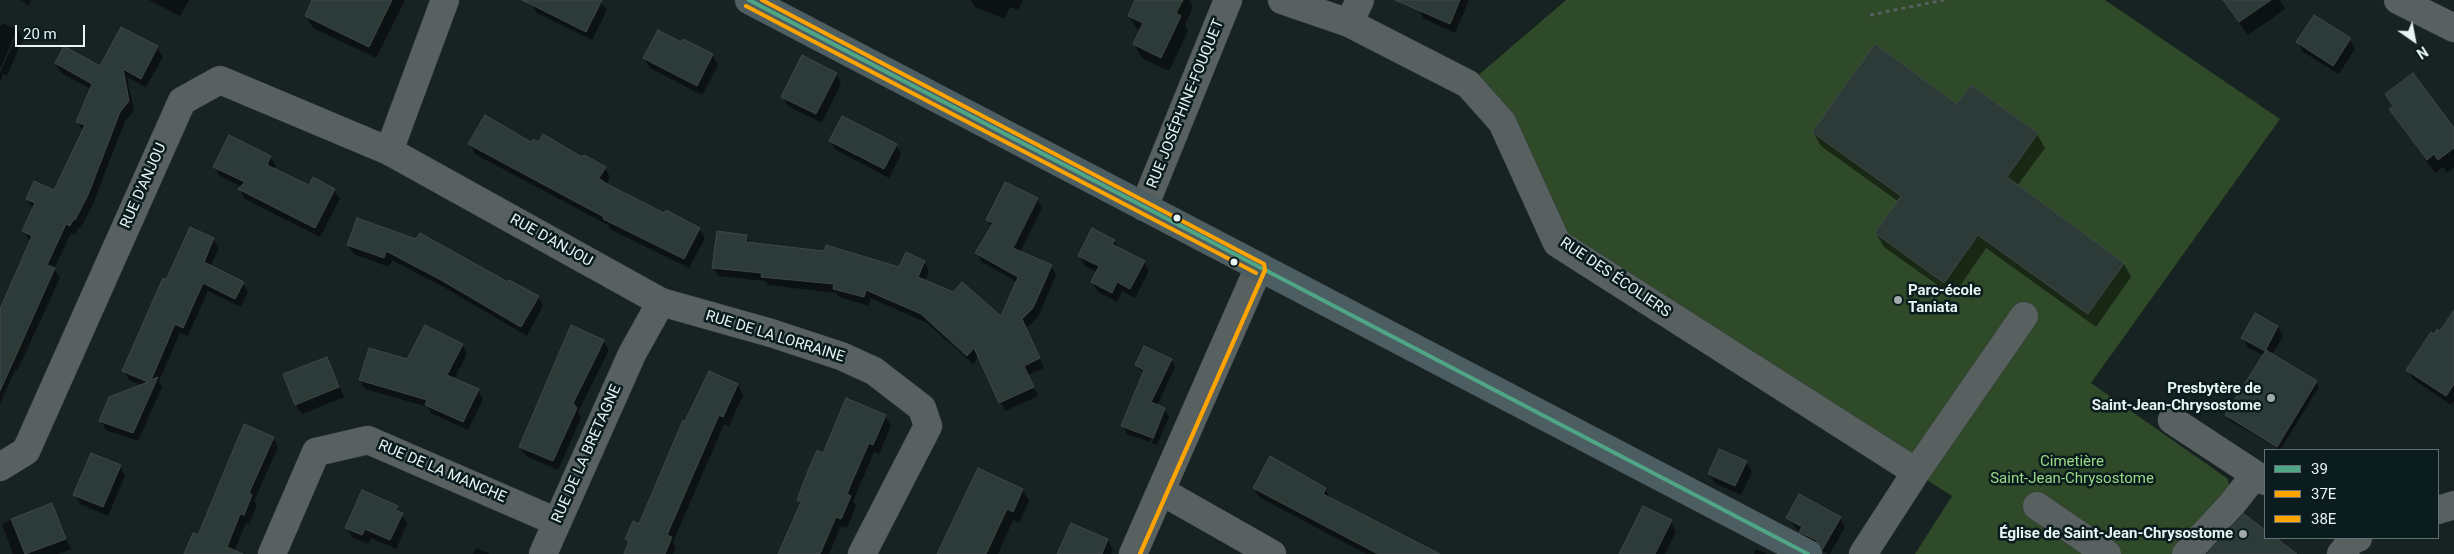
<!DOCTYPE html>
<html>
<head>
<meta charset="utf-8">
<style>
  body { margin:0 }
  #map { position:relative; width:2454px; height:554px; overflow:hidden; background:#172222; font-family:Roboto,sans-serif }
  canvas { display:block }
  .legend { position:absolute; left:2264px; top:449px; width:175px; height:90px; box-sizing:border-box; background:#0a1c1d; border:1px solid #637273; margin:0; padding:6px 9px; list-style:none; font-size:15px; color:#e9f4f4 }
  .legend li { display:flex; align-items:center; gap:10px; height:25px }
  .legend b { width:25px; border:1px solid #637273 }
  .north { position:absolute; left:2389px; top:15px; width:50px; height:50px; -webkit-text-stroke:4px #0a1c1d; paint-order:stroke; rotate:147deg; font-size:14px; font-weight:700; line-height:20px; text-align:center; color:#e9f4f4 }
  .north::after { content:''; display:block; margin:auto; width:18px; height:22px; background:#e9f4f4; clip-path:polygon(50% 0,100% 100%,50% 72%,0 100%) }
  .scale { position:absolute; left:15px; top:25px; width:70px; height:22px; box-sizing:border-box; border:2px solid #e9f4f4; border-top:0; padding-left:6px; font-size:15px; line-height:18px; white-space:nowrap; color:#e9f4f4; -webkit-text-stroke:4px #0a1c1d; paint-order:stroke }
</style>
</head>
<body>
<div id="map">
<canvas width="2454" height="554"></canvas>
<ul class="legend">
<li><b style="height:6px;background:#4ea685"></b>39</li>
<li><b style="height:6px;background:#ffa400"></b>37E</li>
<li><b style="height:6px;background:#ffa400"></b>38E</li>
</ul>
<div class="north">N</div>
<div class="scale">20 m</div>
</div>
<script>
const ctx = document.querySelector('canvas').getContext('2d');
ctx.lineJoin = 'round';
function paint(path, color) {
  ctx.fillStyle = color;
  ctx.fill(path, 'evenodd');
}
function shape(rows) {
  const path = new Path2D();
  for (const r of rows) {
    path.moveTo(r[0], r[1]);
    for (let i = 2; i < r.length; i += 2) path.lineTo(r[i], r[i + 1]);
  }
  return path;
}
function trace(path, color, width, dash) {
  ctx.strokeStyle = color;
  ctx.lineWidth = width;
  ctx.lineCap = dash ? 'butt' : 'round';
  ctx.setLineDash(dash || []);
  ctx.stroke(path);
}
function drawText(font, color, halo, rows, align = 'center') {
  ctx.font = font + ' Roboto,sans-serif';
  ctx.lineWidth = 5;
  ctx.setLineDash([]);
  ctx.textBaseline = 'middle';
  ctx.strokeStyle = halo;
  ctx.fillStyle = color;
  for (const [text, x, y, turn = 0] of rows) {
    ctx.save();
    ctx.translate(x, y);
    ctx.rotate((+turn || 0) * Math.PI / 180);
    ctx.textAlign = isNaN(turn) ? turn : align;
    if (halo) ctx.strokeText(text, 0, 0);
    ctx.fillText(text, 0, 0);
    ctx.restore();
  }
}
const green = shape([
  [1566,0,2105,0,2280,119,2091,383,2228,479,2231,497,2180,554,1915,554,1952,496,1557,243,1468,84]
]);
const shadow = shape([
  [20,0,31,0,29,5],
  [149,0,189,0,180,16],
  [314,0,405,0,376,58,313,28,306,16],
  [533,0,599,0,607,10,592,40,537,13,531,4],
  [971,0,1023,0,1018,10,1010,7,1005,19,975,7],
  [1137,0,1189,0,1193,7,1185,25,1188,31,1169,71,1142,58,1134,44,1140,31,1137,29,1129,16],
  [1423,0,1469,0,1455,33,1424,19,1419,10],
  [2223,0,2280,0,2285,9,2248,35],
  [2,23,18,30,23,39,7,76,3,74,0,82,0,73,18,34,15,34,0,69,0,27],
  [122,29,157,47,163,57,146,87,127,77,134,111,125,121,93,204,80,229,78,228,75,235,71,233,54,269,60,278,17,371,15,370,0,404,0,316,31,242,23,231,33,209,27,199,55,192,83,131,78,122,91,89,61,73,56,63,101,68],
  [2350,39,2355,49,2339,74,2303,52,2298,42],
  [682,43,712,55,718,65,702,95,650,68,644,58],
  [836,74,841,83,822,123,788,106,783,97],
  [1957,105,2037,134,2045,148,2017,186,2124,264,2131,277,2096,327,1986,248,1953,296,1884,247,1876,233,1899,202,1821,146,1813,132],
  [2390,110,2454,130,2454,168,2447,173,2443,167,2435,173],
  [830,141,896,145,901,154,889,178,836,150],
  [531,143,605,168,610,177,606,185,665,215,699,229,705,238,689,268,610,229,608,225,475,154,470,144],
  [270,157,276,166,274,170,309,187,334,190,340,199,320,237,245,199,240,189,242,187,220,176,215,167],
  [1037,199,1042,208,1020,252,1051,266,1056,275,1038,317,1026,328,1044,368,1028,375,1038,396,1005,411,979,356,973,364,927,323,871,298,869,306,839,297,836,293,768,285,765,281,718,276,713,268,746,236,751,244,900,268,924,262,929,271,925,281,1001,319,1017,282,982,262,977,253,992,227,987,220],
  [358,219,538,297,543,306,527,336,447,289,392,260,389,267,354,254,348,245],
  [191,229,213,239,219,248,210,267,243,283,248,292,241,307,208,291,188,336,180,333,159,381,162,387,138,441,106,430,101,421,142,385,129,380,124,371],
  [1114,241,1119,249,1144,262,1149,271,1135,298,1122,291,1117,302,1098,292,1092,282,1097,272,1085,266,1079,256],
  [2454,324,2454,401,2451,405,2413,379,2408,370,2434,336],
  [2278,327,2283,336,2272,355,2316,382,2319,387,2280,450,2229,420,2227,415,2264,356,2248,347,2243,338],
  [603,341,609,350,578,412,581,418,558,470,526,456,520,447],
  [600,345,603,345,571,409,569,408],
  [462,345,467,354,454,379,478,390,483,399,468,430,431,413,428,407,365,389,360,380,408,360],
  [327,358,344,397,302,414,296,405],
  [1171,359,1175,367,1157,406,1164,409,1169,417,1157,445,1152,443,1165,412,1162,412,1150,442,1127,434,1123,426,1144,374,1136,365],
  [709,372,738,385,743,395,729,426,724,424,673,542,676,547,673,554,626,554,629,544,627,539,640,525],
  [885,416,891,426,879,454,874,452,853,501,856,506,847,528,841,526,829,554,780,554,801,504,799,500,823,454],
  [273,438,278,447,254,501,257,505,249,524,246,523,233,554,186,554],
  [1746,462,1752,472,1741,495,1715,483,1709,474],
  [120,466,125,476,108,516,80,504,75,495],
  [1254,488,1325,489,1331,499,1378,524,1379,522,1435,554,1366,554,1259,497],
  [1022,490,1029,501,1019,523,1013,520,998,554,937,554],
  [51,504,71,549,58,554,13,554,2,524],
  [397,507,407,524,396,549,371,538,368,544,352,537,346,528],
  [1788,518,1840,518,1845,527,1830,554,1828,554,1806,541],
  [1671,521,1676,531,1665,554,1624,554],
  [1108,540,1113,550,1111,554,1059,554],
  [476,548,490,554,473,554],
  [1756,549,1767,554,1754,554]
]);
const building = shape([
  [312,0,392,0,369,47,305,16,312,0],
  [522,0,602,0,586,32,522,0],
  [1135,0,1183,0,1176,13,1181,16,1161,58,1133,44,1143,23,1128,16,1135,0],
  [1395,0,1460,0,1450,24,1395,0],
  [2223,0,2271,0,2239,22,2223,0],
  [2314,15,2351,38,2333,66,2296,42,2314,15],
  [121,27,158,46,141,79,123,69,129,101,120,112,88,195,75,220,73,220,70,226,66,224,47,265,55,268,0,391,0,309,32,236,22,231,35,203,26,199,34,181,54,190,85,125,76,122,92,84,55,63,64,46,100,66,121,27],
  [658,30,681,42,683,39,713,54,697,86,643,58,658,30],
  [1875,44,1957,104,1971,85,2038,133,2007,177,2124,263,2088,314,1978,235,1944,283,1875,233,1901,196,1812,132,1875,44],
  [802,55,837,73,816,114,781,97,802,55],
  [2413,73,2454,128,2454,148,2438,160,2434,154,2427,160,2389,109,2393,106,2385,94,2413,73],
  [485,115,531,142,533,139,539,142,543,134,582,157,584,155,606,167,599,178,607,184,664,213,666,210,700,228,684,259,603,219,604,217,468,144,485,115],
  [842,116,897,144,884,169,829,141,842,116],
  [229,135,271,156,267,165,309,185,313,177,335,189,315,228,238,189,245,182,213,167,229,135],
  [1005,182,1038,198,1013,248,1052,265,1033,308,1022,319,1040,358,1024,366,1034,387,999,403,974,348,967,356,921,314,866,290,864,297,833,289,834,284,761,277,762,273,712,268,717,231,747,235,746,242,824,251,826,245,899,267,906,252,925,261,918,277,953,292,962,282,1001,316,1018,277,975,253,993,223,986,220,1005,182],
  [357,218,416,239,420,233,508,282,509,280,539,296,521,327,441,280,386,251,384,258,347,245,357,218],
  [190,227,214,238,204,262,244,282,235,299,203,283,183,328,175,324,151,380,158,377,133,433,99,421,109,397,148,382,122,371,163,278,166,280,190,227],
  [1092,228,1115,240,1112,244,1145,261,1130,289,1117,282,1112,293,1091,282,1099,266,1078,256,1092,228],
  [2454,310,2454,384,2446,396,2406,370,2431,332,2434,334,2437,329,2440,331,2454,310],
  [2255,313,2278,326,2265,351,2241,338,2255,313],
  [425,325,463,344,447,375,479,389,463,422,425,405,427,400,359,380,369,348,407,359,425,325],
  [571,325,604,340,573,403,577,408,553,461,519,447,571,325],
  [1144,346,1172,359,1151,402,1165,408,1153,438,1121,426,1144,370,1135,365,1144,346],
  [2266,350,2317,381,2277,447,2225,415,2266,350],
  [327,357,339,387,295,405,283,374,327,357],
  [709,371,738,384,723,417,719,415,667,535,672,537,665,554,624,554,629,541,625,539,633,521,639,524,683,420,685,421,709,371],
  [846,398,886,415,873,445,869,443,851,484,847,494,851,496,841,519,836,517,820,554,778,554,801,502,797,500,808,471,817,450,823,453,846,398],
  [244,424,274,437,249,493,252,495,244,515,240,514,227,547,243,554,184,554,193,533,198,535,244,424],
  [1719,449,1747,461,1735,486,1708,474,1719,449],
  [91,453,121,465,103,507,73,495,91,453],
  [1270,456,1326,488,1323,494,1440,554,1378,554,1253,488,1270,456],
  [978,468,1023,489,1013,512,1007,509,986,554,937,554,978,468],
  [362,490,398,506,396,510,403,513,390,540,365,529,362,535,345,528,362,490],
  [1799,494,1841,517,1822,550,1816,540,1799,532,1802,527,1786,518,1799,494],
  [52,503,66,539,25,554,11,519,52,503],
  [1643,506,1672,520,1655,554,1619,554,1643,506],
  [2244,514,2265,530,2265,538,2276,538,2297,554,2207,554,2244,514],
  [1071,523,1108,539,1102,554,1057,554,1071,523]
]);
const path = shape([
  [1870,15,1944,0]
]);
const minor = shape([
  [1282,0,1349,23,1468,84,1502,122,1557,243,1916,472,1863,554],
  [2398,0,2454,28],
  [1349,23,1360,0],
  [389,151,445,0],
  [1144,207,1228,0],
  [661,302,771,333,841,356,874,371,922,408,928,426,862,554],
  [2172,420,2265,481],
  [0,467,26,451,182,101,220,80,389,151,661,302,632,354,543,554],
  [1916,472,2024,316],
  [1161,491,1272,554],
  [2037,506,2107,554],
  [2438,510,2454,505],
  [272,554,316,452,368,440,557,522],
  [1133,554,1259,267],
  [2186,554,2232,504,2255,475],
  [2341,554,2353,539,2358,538]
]);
const major = shape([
  [749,0,1808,554]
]);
const bus1 = shape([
  [749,0,1808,554]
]);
const bus2 = shape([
  [746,6,1256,273],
  [1140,554,1265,270]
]);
const bus3 = shape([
  [762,0,1264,264,1265,270,1140,554]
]);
const markers = [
  [1177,218,4.5,"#e9f4f4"],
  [1234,262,4.5,"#e9f4f4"],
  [1898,300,5,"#a0aaaa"],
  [2271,398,5,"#a0aaaa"],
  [2243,534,5,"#a0aaaa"]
];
const streetNames = [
  ["RUE JOSÉPHINE-FOUQUET",1186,104,-68],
  ["RUE D'ANJOU",144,186,-66],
  ["RUE D'ANJOU",551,241,29],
  ["RUE DES ÉCOLIERS",1615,278,34],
  ["RUE DE LA LORRAINE",775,337,17],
  ["RUE DE LA BRETAGNE",587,454,-66],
  ["RUE DE LA MANCHE",442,472,23]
];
const poiNames = [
  ["Parc-école",1908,291,"left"],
  ["Taniata",1908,308,"left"],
  ["Presbytère de",2261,389],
  ["Saint-Jean-Chrysostome",2261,406],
  ["Église de Saint-Jean-Chrysostome",2233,534]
];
const parkNames = [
  ["Cimetière",2072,462],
  ["Saint-Jean-Chrysostome",2072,479]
];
paint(green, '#2f4a28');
paint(shadow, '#0007');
paint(building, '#2d3b38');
trace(building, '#3f4746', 1);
trace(minor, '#353d3d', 29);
trace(major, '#353d3d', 29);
trace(path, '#575f5f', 3, [4, 4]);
trace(minor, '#586060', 28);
trace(major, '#4d5e63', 28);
trace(bus1, '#4ea685', 4);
trace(bus2, '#ffa400', 4);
trace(bus3, '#ffa400', 4);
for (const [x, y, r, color] of markers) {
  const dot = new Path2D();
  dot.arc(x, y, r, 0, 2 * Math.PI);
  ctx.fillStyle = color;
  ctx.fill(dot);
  trace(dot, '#0a1c1d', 2);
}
drawText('15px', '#e9f4f4', '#0a1c1d', streetNames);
drawText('bold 15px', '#e9f4f4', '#0a1c1d', poiNames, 'right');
drawText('15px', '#9ad985', '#0a1c1d', parkNames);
</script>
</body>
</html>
